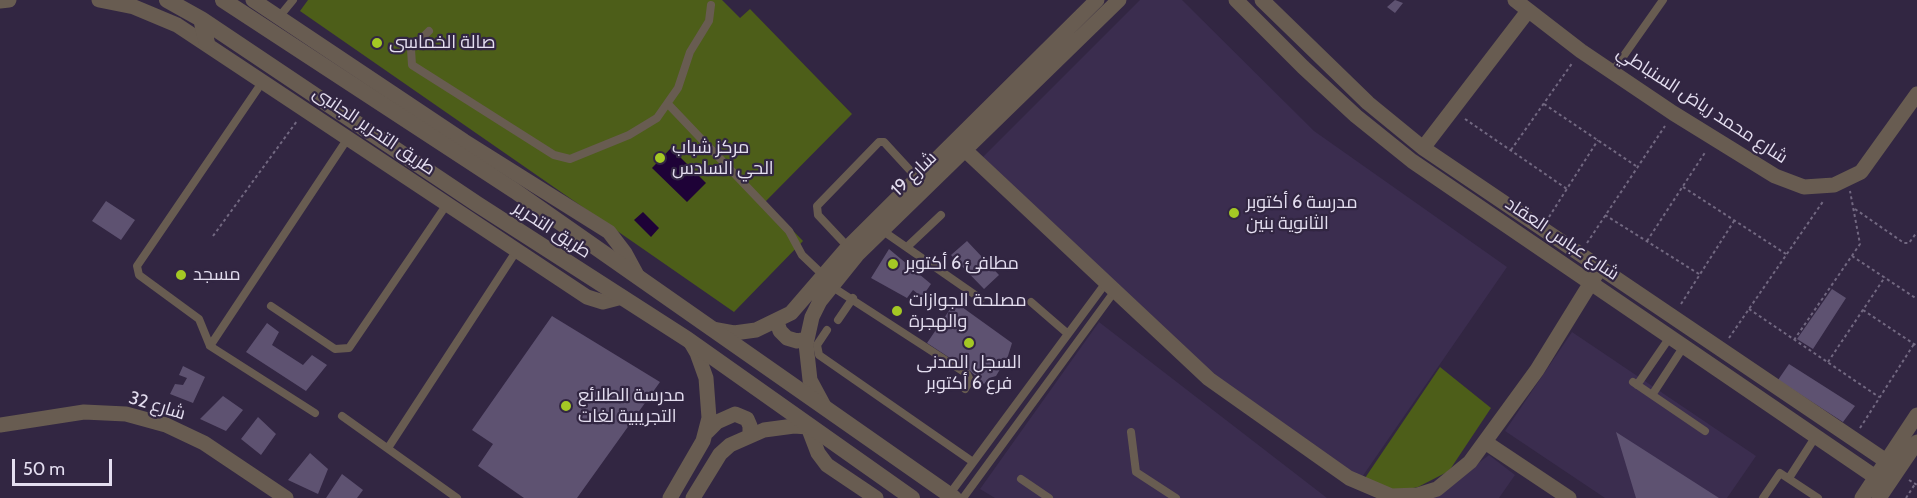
<!DOCTYPE html>
<html>
<head>
<meta charset="utf-8">
<style>
  body { margin:0 }
  #map { position:relative; width:1917px; height:498px; overflow:hidden; background:#322642; font-family:Cabin,sans-serif }
  canvas { display:block }
  .scale { position:absolute; left:12px; top:459px; width:100px; height:27px; box-sizing:border-box; border:3px solid #e4def0; border-top:0; padding-left:8px; font-size:18px; line-height:21px; white-space:nowrap; color:#e4def0; -webkit-text-stroke:4px #322642; paint-order:stroke }
</style>
</head>
<body>
<div id="map">
<canvas width="1917" height="498"></canvas>
<div class="scale">50 m</div>
</div>
<script>
const ctx = document.querySelector('canvas').getContext('2d');
ctx.lineJoin = 'round';
function paint(path, color) {
  ctx.fillStyle = color;
  ctx.fill(path, 'evenodd');
}
function shape(rows) {
  const path = new Path2D();
  for (const r of rows) {
    path.moveTo(r[0], r[1]);
    for (let i = 2; i < r.length; i += 2) path.lineTo(r[i], r[i + 1]);
  }
  return path;
}
function trace(path, color, width, dash) {
  ctx.strokeStyle = color;
  ctx.lineWidth = width;
  ctx.lineCap = dash ? 'butt' : 'round';
  ctx.setLineDash(dash || []);
  ctx.stroke(path);
}
function drawText(font, color, halo, rows, align = 'center') {
  ctx.font = font + ' Cabin,Cairo,sans-serif';
  ctx.lineWidth = 4.5;
  ctx.setLineDash([]);
  ctx.textBaseline = 'middle';
  ctx.strokeStyle = halo;
  ctx.fillStyle = color;
  for (const [text, x, y, turn = 0] of rows) {
    ctx.save();
    ctx.translate(x, y);
    ctx.rotate((+turn || 0) * Math.PI / 180);
    ctx.textAlign = isNaN(turn) ? turn : align;
    if (halo) ctx.strokeText(text, 0, 0);
    ctx.fillText(text, 0, 0);
    ctx.restore();
  }
}
const built = shape([
  [1140,0,1182,0,1314,131,1507,267,1360,480,1211,379,981,159],
  [1099,322,1327,498,995,498,980,489],
  [1572,332,1756,456,1727,498,1605,498,1505,431],
  [1489,455,1515,475,1499,498,1433,498]
]);
const green = shape([
  [308,0,722,0,740,18,750,9,852,114,765,202,803,241,734,312,300,11],
  [1440,367,1491,408,1449,471,1418,487,1404,490,1387,490,1365,478]
]);
const water = shape([
  [671,148,706,183,687,202,652,168],
  [643,212,659,228,651,237,634,220]
]);
const building = shape([
  [1395,0,1403,3,1395,13,1387,7],
  [106,201,135,220,121,240,92,221],
  [967,241,999,275,984,289,951,255],
  [889,249,931,284,922,297,913,290,907,298,871,278],
  [1832,289,1846,298,1813,349,1797,339],
  [955,302,1012,343,1008,356,996,376,989,378,984,384,970,371,927,343],
  [552,316,660,382,577,498,524,498,478,466,493,444,472,430],
  [267,323,279,332,272,345,303,365,312,355,327,365,306,391,246,352],
  [1789,364,1855,406,1843,422,1778,380],
  [183,366,205,377,193,403,170,394,175,384,183,385,187,378,179,375],
  [223,396,243,410,226,431,200,419],
  [258,417,276,434,261,455,241,439],
  [1616,432,1719,498,1636,498],
  [310,453,328,469,318,494,288,480],
  [342,474,363,490,357,498,326,498]
]);
const path = shape([
  [1544,104,1636,166],
  [1465,119,1567,189],
  [1511,150,1573,62],
  [1683,187,1786,254],
  [1855,209,1904,243,1909,243,1917,232],
  [1605,215,1699,274],
  [1549,217,1598,140],
  [213,236,297,121],
  [1647,241,1706,151],
  [1587,243,1665,126],
  [1852,256,1917,299],
  [1681,304,1734,221],
  [1749,309,1879,397],
  [1863,310,1917,346],
  [1729,338,1824,200],
  [1794,340,1860,244,1850,191],
  [1828,362,1885,277],
  [1860,428,1914,344],
  [1909,480,1917,485],
  [1906,498,1915,484]
]);
const service = shape([
  [279,17,293,0],
  [429,31,411,49,412,65,554,155,570,159,629,135,657,118,678,88,690,52,709,21,711,5],
  [1613,71,1663,0],
  [263,81,137,266,139,275,199,319,210,346,315,413],
  [669,105,789,231,802,255,823,275],
  [883,231,981,299],
  [848,247,818,215,817,206,879,142,884,142,918,179],
  [907,247,941,215],
  [831,286,967,374,970,380,965,389],
  [1031,302,1068,334],
  [271,306,335,349,349,348,447,204],
  [838,320,853,298],
  [827,330,817,345,819,355,973,462],
  [210,346,348,138],
  [1633,382,1705,431],
  [1637,385,1670,337],
  [1652,395,1684,346],
  [342,416,457,498],
  [1131,432,1136,472,1176,498],
  [388,448,517,250],
  [1789,478,1816,436],
  [1021,479,1049,498],
  [949,495,1105,284],
  [963,498,1114,292],
  [1763,498,1780,473,1818,498]
]);
const minor = shape([
  [99,0,134,7,177,25,587,297,603,302,622,297],
  [253,0,464,141,609,232,625,253,638,277],
  [1236,0,1303,67,1356,116,1412,161,1887,485],
  [1262,0,1368,103,1423,148,1898,469],
  [1515,0,1581,51,1673,113,1775,176,1804,187,1834,185,1861,172,1917,94],
  [0,1,9,0],
  [1423,148,1528,11],
  [966,151,1209,379,1349,478,1391,496,1418,495,1437,489,1470,462,1537,370,1600,268],
  [777,322,780,331,787,338,797,341,806,339],
  [712,329,734,333,756,330,791,313,848,247,1097,0],
  [824,406,810,380,806,344,812,317,820,301,857,255,1119,0],
  [0,425,84,412,126,414,166,425,204,443,286,498],
  [707,432,717,422,735,414,747,419,750,426,750,435],
  [1485,442,1569,498],
  [670,498,703,441,709,418,706,378,697,353,690,341],
  [693,498,720,454,730,445,764,430,794,426,808,427,818,453,827,465,876,498],
  [1862,498,1917,415],
  [1879,498,1917,442]
]);
const tertiary = shape([
  [167,0,201,19,477,204,687,339,912,498],
  [223,0,515,191,954,498],
  [201,19,207,43]
]);
const markers = [
  [377,43,6,"#a4c824"],
  [660,158,6,"#a4c824"],
  [1234,213,6,"#a4c824"],
  [893,264,6,"#a4c824"],
  [181,275,6,"#a4c824"],
  [897,311,6,"#a4c824"],
  [969,343,6,"#a4c824"],
  [566,406,6,"#a4c824"]
];
const poiNames = [
  ["صالة الخماسى",389,43],
  ["مركز شباب",672,148],
  ["الحي السادس",672,169],
  ["مدرسة 6 أكتوبر",1246,203],
  ["الثانوية بنين",1246,224],
  ["مطافئ 6 أكتوبر",905,264],
  ["مسجد",193,275],
  ["مصلحة الجوازات",909,301],
  ["والهجرة",909,322],
  ["السجل المدنى",969,363,"center"],
  ["فرع 6 أكتوبر",969,384,"center"],
  ["مدرسة الطلائع",578,396],
  ["التجريبية لغات",578,417]
];
const streetNames = [
  ["شارع محمد رياض السنباطي",1702,105,33],
  ["طريق التحرير الجانبى",374,131,34],
  ["شارع 19",914,174,-44],
  ["طريق التحرير",552,230,33],
  ["شارع عباس العقاد",1562,239,34],
  ["شارع 32",157,406,17]
];
paint(built, '#3b2d4f');
paint(green, '#4d5e19');
paint(water, '#1e0237');
paint(building, '#5e5271');
trace(path, '#726881', 2, [3, 3]);
trace(service, '#685c51', 8);
trace(minor, '#685c51', 15);
trace(tertiary, '#685c51', 16);
for (const [x, y, r, color] of markers) {
  const dot = new Path2D();
  dot.arc(x, y, r, 0, 2 * Math.PI);
  ctx.fillStyle = color;
  ctx.fill(dot);
  trace(dot, '#322642', 2);
}
drawText('18px', '#e4def0', '#322642', poiNames, 'left');
drawText('18px', '#e4def0', '#322642', streetNames);
</script>
</body>
</html>
